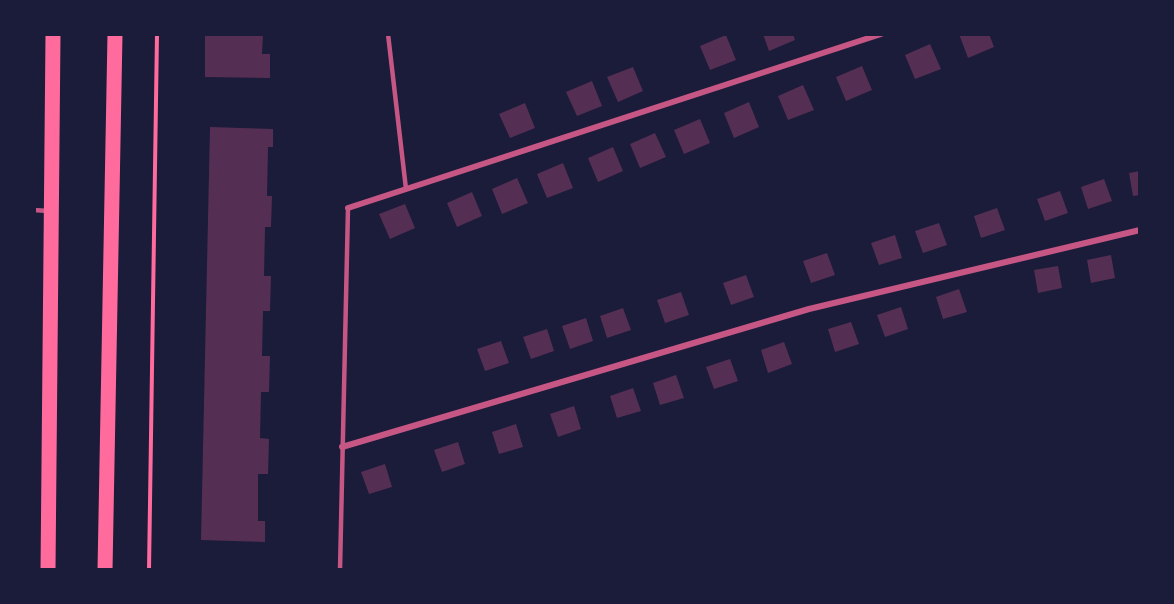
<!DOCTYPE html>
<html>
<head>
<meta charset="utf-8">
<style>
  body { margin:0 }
  #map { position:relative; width:1174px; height:604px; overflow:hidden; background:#1b1b3a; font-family:Raleway,sans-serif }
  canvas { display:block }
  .frame { position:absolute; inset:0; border:36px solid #1b1b3a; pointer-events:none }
</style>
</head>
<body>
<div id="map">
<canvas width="1174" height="604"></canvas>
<div class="frame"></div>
</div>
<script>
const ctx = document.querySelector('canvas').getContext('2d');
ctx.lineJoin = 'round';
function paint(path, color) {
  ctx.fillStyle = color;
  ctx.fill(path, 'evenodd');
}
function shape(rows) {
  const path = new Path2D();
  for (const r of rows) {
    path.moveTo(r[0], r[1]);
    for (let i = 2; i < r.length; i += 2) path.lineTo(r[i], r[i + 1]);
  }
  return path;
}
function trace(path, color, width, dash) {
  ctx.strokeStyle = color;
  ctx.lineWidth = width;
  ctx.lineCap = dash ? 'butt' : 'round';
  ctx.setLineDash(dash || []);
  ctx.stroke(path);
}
const building = shape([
  [205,34,263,34,262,54,270,54,270,78,205,77],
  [763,34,793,34,795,40,769,51],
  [959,34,989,34,994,47,968,58],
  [726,35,736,60,710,70,700,46],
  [930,44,941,69,915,79,905,55],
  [862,66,872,90,846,101,836,77],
  [633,67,643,91,618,102,607,77],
  [592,81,602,106,577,116,566,92],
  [803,85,814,110,788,120,778,96],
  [749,102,759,127,734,138,724,113],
  [525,103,535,128,510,138,499,114],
  [700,119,710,143,684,154,674,130],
  [210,127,273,129,273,147,268,147,267,196,272,196,271,227,265,227,264,276,271,276,270,311,263,311,262,356,270,356,269,392,261,392,260,438,269,439,268,474,258,474,258,521,265,521,265,542,201,540],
  [655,133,666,157,640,168,630,144],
  [613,147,623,171,598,182,588,158],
  [563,163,573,188,547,198,537,174],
  [1140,171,1140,195,1133,196,1129,173],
  [517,178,528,203,502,214,492,189],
  [1104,179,1112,201,1088,209,1081,187],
  [1060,191,1068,213,1045,221,1037,199],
  [472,192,482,216,457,227,447,203],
  [405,204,415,228,390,239,379,214],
  [997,208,1005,230,981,238,974,216],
  [939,223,947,245,923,253,915,231],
  [895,235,902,258,879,265,871,243],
  [827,253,835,275,811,283,803,261],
  [1111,255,1115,278,1091,283,1087,260],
  [1058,266,1062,288,1038,293,1034,270],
  [746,275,754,297,731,305,723,283],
  [959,289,967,312,943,319,936,297],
  [681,292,689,315,665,323,657,300],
  [901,307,908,329,885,337,877,315],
  [623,308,631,330,607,338,600,316],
  [586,318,593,341,570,349,562,326],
  [851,322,859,344,835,352,828,329],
  [547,329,554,351,531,359,523,337],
  [501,341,509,363,485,371,477,349],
  [784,342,792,364,768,373,761,350],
  [730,359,738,381,714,389,706,367],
  [676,375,684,398,660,405,653,383],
  [633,388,641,411,617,418,610,396],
  [574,406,581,429,558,437,550,414],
  [516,424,523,447,499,454,492,432],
  [458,442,465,464,442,472,434,450],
  [385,464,392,487,369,494,361,472]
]);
const path = shape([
  [149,570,157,34]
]);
const service = shape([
  [388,34,406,189],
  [34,210,48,211],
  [340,570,348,208]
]);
const minor = shape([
  [348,208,881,34],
  [342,447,809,309,1140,230]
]);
const primary = shape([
  [48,570,53,34],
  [105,570,115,34]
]);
paint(building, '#542f53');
trace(path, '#ff6b9d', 4);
trace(service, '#c65784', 4.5);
trace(minor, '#c65784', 6);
trace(primary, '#ff6b9d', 15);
</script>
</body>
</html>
